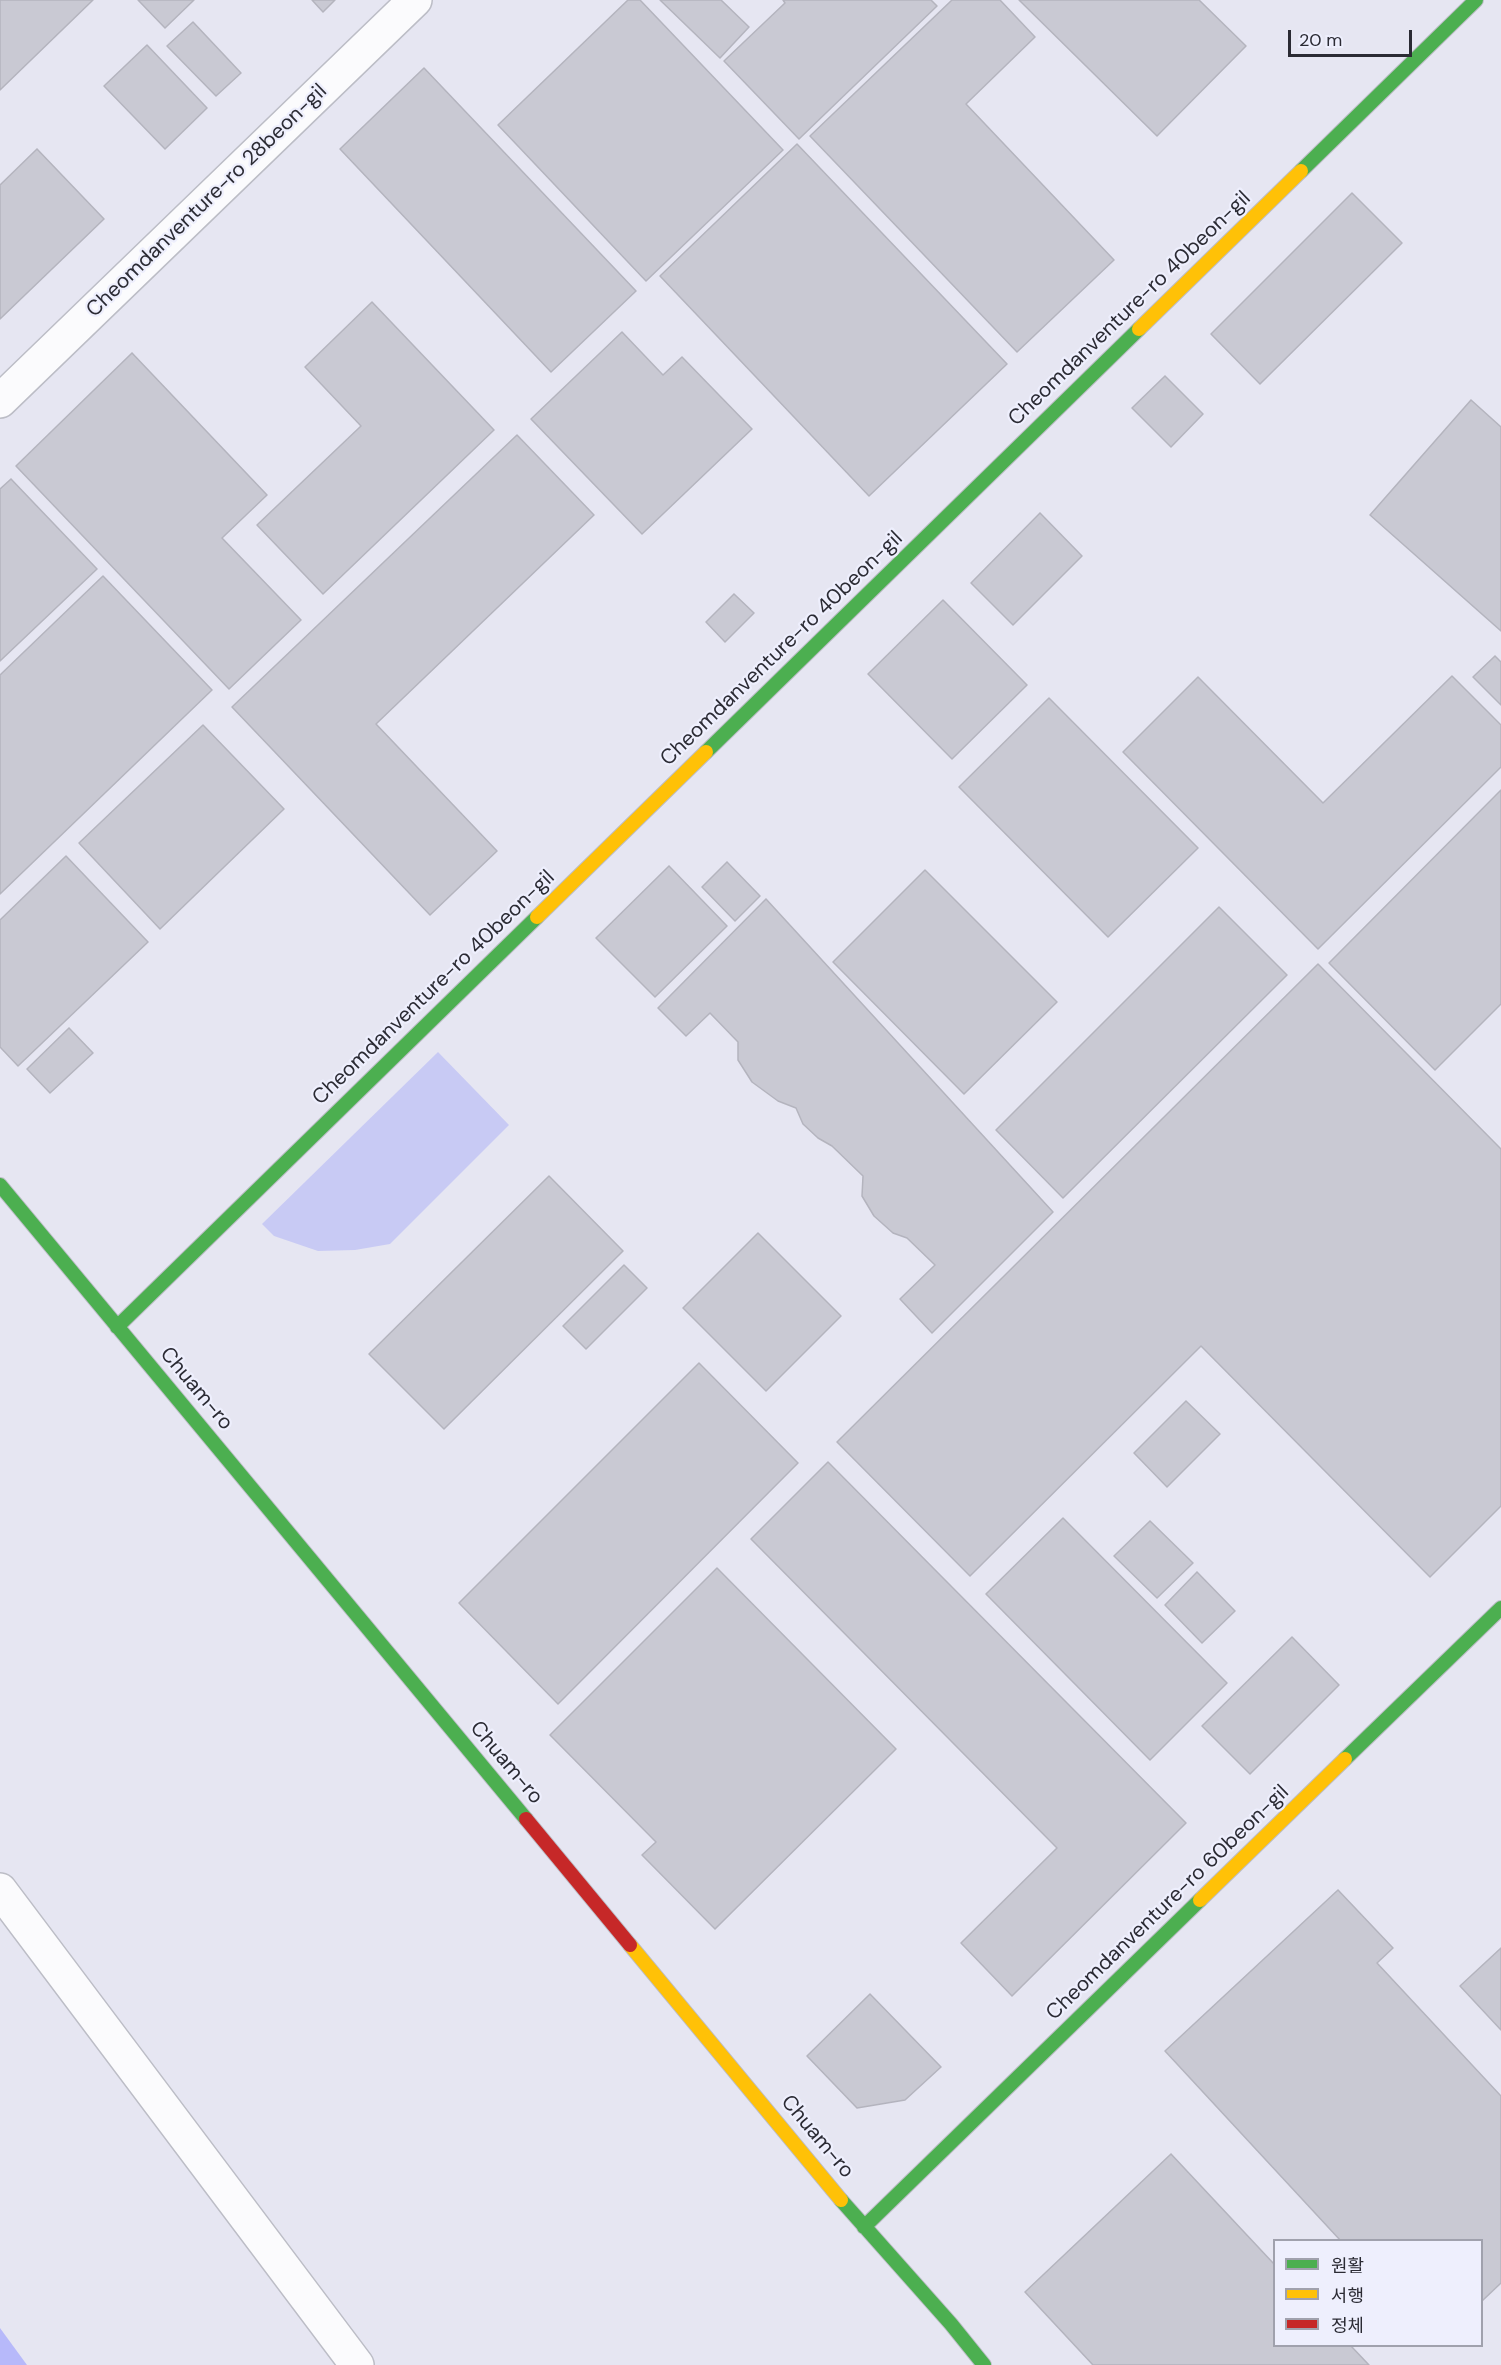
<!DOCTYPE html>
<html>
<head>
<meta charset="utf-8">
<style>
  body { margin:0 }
  #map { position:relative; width:1501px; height:2365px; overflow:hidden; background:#e6e6f2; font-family:"DM Sans","Noto Sans KR",sans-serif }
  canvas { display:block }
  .legend { position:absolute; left:1273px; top:2239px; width:210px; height:108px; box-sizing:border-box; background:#eeeffd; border:2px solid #a0a1ad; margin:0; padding:8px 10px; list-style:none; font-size:18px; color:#2b2b34 }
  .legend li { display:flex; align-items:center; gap:12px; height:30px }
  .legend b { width:30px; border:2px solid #a0a1ad }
  .scale { position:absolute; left:1288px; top:30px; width:124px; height:27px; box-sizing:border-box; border:3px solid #2b2b34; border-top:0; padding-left:8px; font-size:18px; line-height:21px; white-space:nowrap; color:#2b2b34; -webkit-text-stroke:4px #eeeffd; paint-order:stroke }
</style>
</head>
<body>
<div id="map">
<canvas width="1501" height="2365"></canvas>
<ul class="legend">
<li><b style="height:8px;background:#4caf50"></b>원활</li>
<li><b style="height:8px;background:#ffc107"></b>서행</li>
<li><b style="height:8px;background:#c62828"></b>정체</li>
</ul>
<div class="scale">20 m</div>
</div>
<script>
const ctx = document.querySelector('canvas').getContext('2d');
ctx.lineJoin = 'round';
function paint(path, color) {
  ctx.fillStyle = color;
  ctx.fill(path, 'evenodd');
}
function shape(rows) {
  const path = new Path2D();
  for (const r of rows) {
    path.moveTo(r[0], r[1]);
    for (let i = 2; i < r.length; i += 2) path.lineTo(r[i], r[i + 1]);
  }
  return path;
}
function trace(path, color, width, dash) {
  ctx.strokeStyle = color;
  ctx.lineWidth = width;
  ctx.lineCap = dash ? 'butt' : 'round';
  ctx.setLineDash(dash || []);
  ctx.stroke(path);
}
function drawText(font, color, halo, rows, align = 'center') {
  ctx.font = font + ' "DM Sans",sans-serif';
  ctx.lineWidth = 4.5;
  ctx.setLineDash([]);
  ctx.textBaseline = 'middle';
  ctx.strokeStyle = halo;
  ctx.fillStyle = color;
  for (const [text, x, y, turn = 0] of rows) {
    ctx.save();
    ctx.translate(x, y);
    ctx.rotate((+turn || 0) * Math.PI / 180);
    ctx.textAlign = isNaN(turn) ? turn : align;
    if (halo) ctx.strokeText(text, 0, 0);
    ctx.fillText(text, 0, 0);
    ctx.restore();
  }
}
const green = shape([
  [438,1052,509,1125,390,1244,355,1250,318,1251,274,1236,262,1224]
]);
const water = shape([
  [0,2328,27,2365,0,2365]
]);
const building = shape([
  [0,0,93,0,0,90,0,0],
  [138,0,194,0,165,28,138,0],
  [312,0,335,0,323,12,312,0],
  [628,0,640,0,783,150,646,281,498,125,628,0],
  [660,0,721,0,749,27,720,58,660,0],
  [783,0,931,0,937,6,799,139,724,61,785,3,783,0],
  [952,0,1000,0,1035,37,966,104,1114,260,1017,352,810,136,952,0],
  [1019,0,1199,0,1246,46,1157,136,1019,0],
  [193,22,241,73,216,96,167,46,193,22],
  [147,45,207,108,165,149,104,86,147,45],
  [424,68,636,291,551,372,340,149,424,68],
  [797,144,1007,364,869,496,660,276,797,144],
  [37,149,104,219,0,319,0,185,37,149],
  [1352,193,1402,243,1260,384,1211,334,1352,193],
  [372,302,494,430,323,594,257,525,361,426,305,367,372,302],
  [622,332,663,375,682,357,752,429,642,534,531,419,622,332],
  [132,353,267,495,222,538,301,620,229,689,16,466,132,353],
  [1165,376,1203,414,1171,447,1132,408,1165,376],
  [1471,400,1501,427,1501,631,1370,515,1471,400],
  [517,435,594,515,376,724,497,851,430,915,232,707,517,435],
  [11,479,97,569,0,661,0,489,11,479],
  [1040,513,1082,556,1013,625,971,583,1040,513],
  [103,576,212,690,0,894,0,675,103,576],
  [734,594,754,613,725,642,706,622,734,594],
  [943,600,1027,685,952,759,868,674,943,600],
  [1495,656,1501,662,1501,705,1473,677,1495,656],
  [1452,676,1501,725,1501,767,1318,949,1123,752,1198,677,1323,803,1452,676],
  [1049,698,1198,848,1108,937,959,787,1049,698],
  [203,725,284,809,160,929,79,843,203,725],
  [1501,790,1501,1004,1435,1070,1329,963,1501,790],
  [66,856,148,942,18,1066,0,1047,0,920,66,856],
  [727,862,760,896,735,921,702,887,727,862],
  [669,866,727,926,655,997,596,938,669,866],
  [925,870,1057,1002,964,1094,833,962,925,870],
  [766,899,1053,1212,932,1333,900,1299,935,1265,907,1238,893,1233,874,1216,862,1196,863,1176,832,1146,818,1138,803,1124,796,1108,778,1101,752,1082,738,1060,738,1042,710,1013,686,1036,658,1008,766,899],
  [1219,907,1287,975,1063,1198,996,1130,1219,907],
  [1318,964,1501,1149,1501,1506,1430,1577,1201,1346,970,1576,837,1442,1318,964],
  [69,1028,93,1053,50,1093,27,1069,69,1028],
  [549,1176,623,1251,444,1429,369,1354,549,1176],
  [758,1233,841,1316,766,1391,683,1308,758,1233],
  [624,1265,647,1288,586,1349,563,1326,624,1265],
  [699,1363,798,1463,558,1704,459,1603,699,1363],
  [1186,1401,1220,1434,1167,1487,1134,1453,1186,1401],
  [828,1462,1186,1823,1012,1996,961,1943,1057,1848,751,1539,828,1462],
  [1063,1518,1227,1683,1150,1760,986,1594,1063,1518],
  [1150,1521,1193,1563,1157,1598,1114,1556,1150,1521],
  [717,1568,896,1749,715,1929,642,1855,656,1842,550,1735,717,1568],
  [1197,1572,1235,1611,1202,1643,1165,1605,1197,1572],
  [1292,1637,1339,1685,1250,1774,1202,1726,1292,1637],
  [1338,1890,1393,1948,1377,1963,1501,2096,1501,2283,1482,2301,1482,2240,1340,2240,1165,2051,1338,1890],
  [1501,1948,1501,2030,1460,1986,1501,1948],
  [870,1994,941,2067,905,2100,857,2108,807,2056,870,1994],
  [1171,2154,1274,2264,1274,2346,1351,2346,1369,2365,1093,2365,1025,2292,1171,2154]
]);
const street = shape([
  [0,401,415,0],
  [0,1890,357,2365]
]);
const fast = shape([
  [1301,171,1476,0],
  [706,752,1139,329],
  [0,1185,526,1819],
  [117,1327,537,917],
  [1345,1759,1501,1608],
  [841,2200,951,2324,984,2365],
  [864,2227,1200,1900]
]);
const slow = shape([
  [1139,329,1301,171],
  [537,917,706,752],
  [1200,1900,1345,1759],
  [630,1945,841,2200]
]);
const jam = shape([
  [526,1819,630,1945]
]);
const streetNames = [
  ["Cheomdanventure-ro 28beon-gil",207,201,-44],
  ["Cheomdanventure-ro 40beon-gil",1130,309,-44],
  ["Cheomdanventure-ro 40beon-gil",782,649,-44],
  ["Cheomdanventure-ro 40beon-gil",434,988,-44],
  ["Chuam-ro",196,1389,50],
  ["Chuam-ro",506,1763,50],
  ["Cheomdanventure-ro 60beon-gil",1168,1903,-44],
  ["Chuam-ro",817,2137,50]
];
paint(green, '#c8caf4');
paint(water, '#b7b9fa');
paint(building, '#c9c9d3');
trace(building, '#b4b4be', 1.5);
trace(street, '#bcbdc6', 36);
trace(fast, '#bcbdc6', 16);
trace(slow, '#bcbdc6', 16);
trace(jam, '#bcbdc6', 16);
trace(street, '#fbfbfd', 33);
trace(fast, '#4caf50', 14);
trace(slow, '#ffc107', 14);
trace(jam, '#c62828', 14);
drawText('21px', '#2b2b34', '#eeeffd', streetNames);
</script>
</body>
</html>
